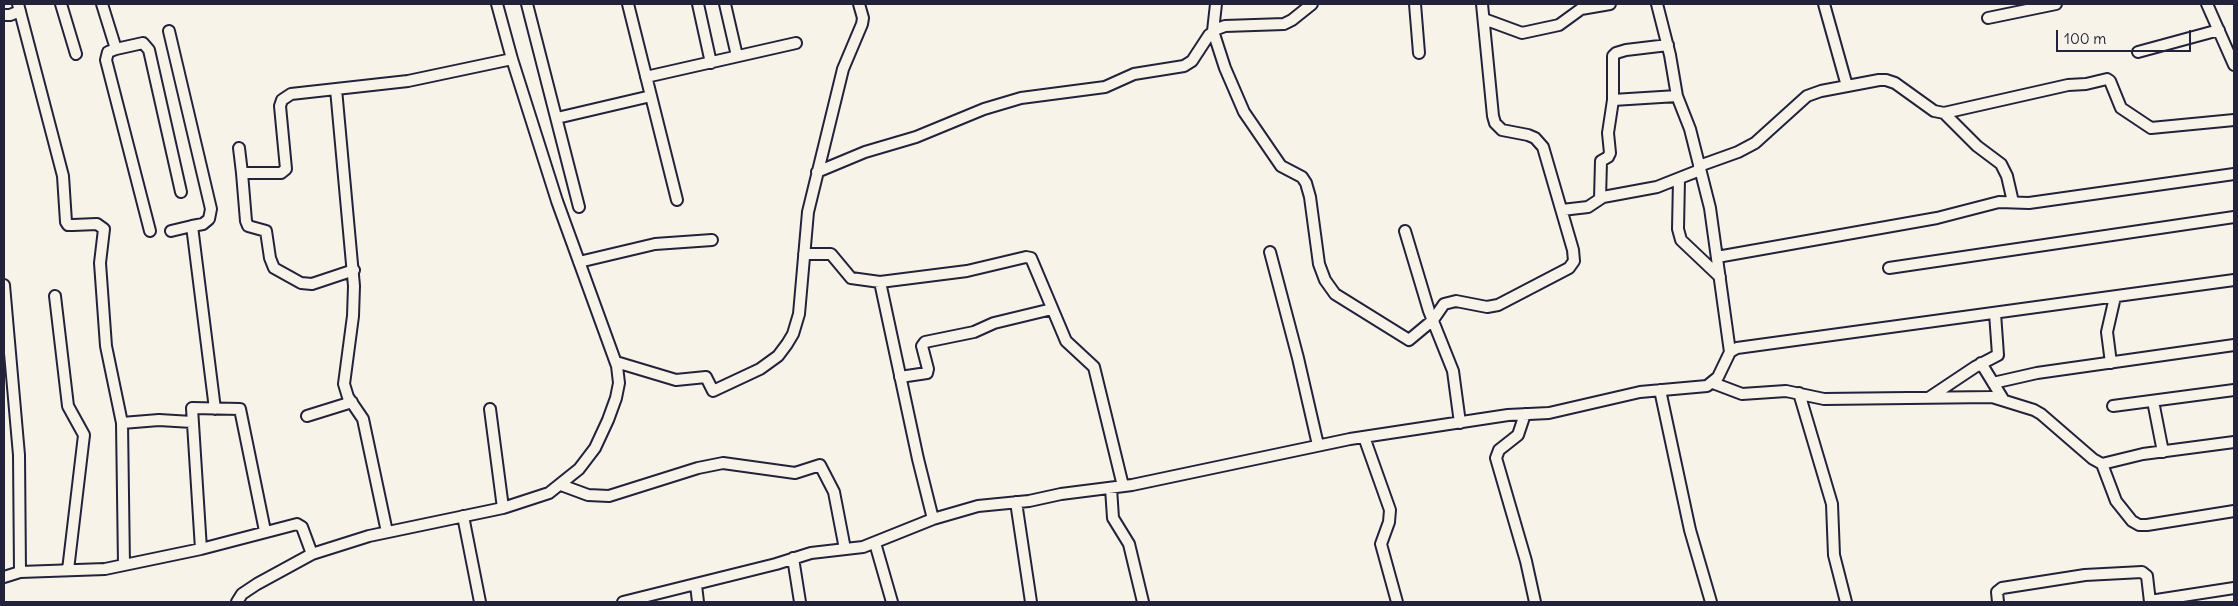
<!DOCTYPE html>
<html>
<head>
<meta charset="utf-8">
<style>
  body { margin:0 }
  #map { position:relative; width:2238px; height:606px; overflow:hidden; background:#f7f3e8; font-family:Delius,sans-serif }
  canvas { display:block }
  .frame { position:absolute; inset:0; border:5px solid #22223b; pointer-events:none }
  .scale { position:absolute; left:2056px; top:30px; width:135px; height:22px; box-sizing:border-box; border:2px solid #22223b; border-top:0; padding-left:6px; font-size:15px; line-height:18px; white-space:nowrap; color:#22223b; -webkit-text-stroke:4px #f7f3e8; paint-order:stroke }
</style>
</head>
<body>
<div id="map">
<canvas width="2238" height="606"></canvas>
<div class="frame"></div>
<div class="scale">100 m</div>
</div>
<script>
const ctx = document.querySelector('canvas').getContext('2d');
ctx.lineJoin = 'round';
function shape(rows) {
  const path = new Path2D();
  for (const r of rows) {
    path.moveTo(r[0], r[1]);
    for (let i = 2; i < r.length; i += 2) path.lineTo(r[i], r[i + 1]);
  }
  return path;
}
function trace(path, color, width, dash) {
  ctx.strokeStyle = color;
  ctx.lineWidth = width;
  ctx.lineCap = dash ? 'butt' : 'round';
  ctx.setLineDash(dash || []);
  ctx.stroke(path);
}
const street = shape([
  [18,4,63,176,66,222,68,225,73,225,97,224,104,229,100,263,106,346,122,423,124,565],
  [61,4,76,54],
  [102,4,116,49,143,43,149,50,181,192],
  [527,4,579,207],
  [628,4,677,200],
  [698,4,711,63],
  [725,4,737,56],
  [1216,4,1213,31,1225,68,1244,112,1281,166,1302,177,1306,183,1310,197,1319,264,1325,280,1335,294,1409,340,1433,320,1444,304,1456,301,1487,307,1498,305,1569,268,1574,261,1573,250,1543,147,1535,138,1528,135,1502,130,1495,123,1493,116,1482,4],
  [1415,4,1419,53],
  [1657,4,1670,55,1677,96,1690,129,1710,208,1730,352],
  [1824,4,1847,86],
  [2207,4,2234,65],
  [4,15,10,15,20,11],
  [1988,18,2056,4],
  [1484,19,1522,33,1559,25,1581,9,1610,4],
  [169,31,211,209,209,219,203,224,192,226,215,409],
  [116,49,108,52,106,60,150,231],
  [2138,52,2219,30],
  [646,77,796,43],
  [336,89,291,94,282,100,280,106,286,169,281,173,242,173,246,221,248,226,266,231,270,258,274,268,301,283,312,284,354,270],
  [1613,100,1677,96],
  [1944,113,1977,146,2001,164,2007,176,2013,202],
  [557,118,651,96],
  [239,148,242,173],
  [1699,166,1738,152,1755,143,1807,96,1821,91,1879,80,1886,80,1895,83,1934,111,1944,113,2068,85,2086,84,2107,79,2110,81,2121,108,2151,128,2234,120],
  [817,172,865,152,916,137,984,109,1021,98,1105,87,1134,74,1184,66,1192,61,1209,35,1217,29,1225,26,1284,24,1292,20,1312,4],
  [1679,179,1678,229,1681,240,1720,277],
  [1600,199,1601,161,1608,157,1610,153,1608,133,1613,100,1613,56,1616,53,1626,50,1668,45],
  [1562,210,1588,207,1603,197,1657,187,1700,170],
  [171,231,192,226],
  [1405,231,1429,311,1453,371,1460,423],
  [1270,252,1298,358,1318,445],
  [804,254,831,254,851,278,880,282,967,271,1026,257,1031,258,1066,341,1094,367,1123,486],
  [1717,257,1937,218,1999,202,2029,203,2234,174],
  [579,262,655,244,712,240],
  [1889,268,2234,217],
  [880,282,918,459,933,519],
  [4,285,19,455,20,572],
  [55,296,68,406,84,435,68,570],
  [616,362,676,380,706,377,713,391,760,369,778,356,787,344,793,334,799,314,808,212,843,69,862,24,863,18,859,4],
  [1981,363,2003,399],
  [2111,363,2107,332,2115,297],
  [900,377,927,373,928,369,922,346,925,342,974,332,994,323,1052,309],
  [1713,383,1742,394,1786,391,1824,399,1992,397,2034,410,2041,414,2093,459,2102,464,2143,454,2234,442],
  [1993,383,2037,373,2234,345],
  [1660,390,1690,530,1711,602],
  [1799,393,1832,504,1834,555,1846,602],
  [1930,397,1975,367,1998,355,1995,313],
  [2153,401,2163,452],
  [2113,406,2234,390],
  [490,409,503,508],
  [1525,414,1518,435,1499,450,1496,458,1526,561,1535,602],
  [307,416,352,402],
  [122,423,159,420,192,422],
  [1364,437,1390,510,1389,522,1381,544,1397,602],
  [2102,464,2116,501,2132,521,2139,525,2147,525,2234,511],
  [561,485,588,495,609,496,698,468,723,463,795,473,820,465,834,492,845,549],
  [1111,488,1113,518,1129,544,1143,602],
  [1016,502,1031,602],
  [463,516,480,602],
  [387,532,363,419,348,397,344,384,353,316,354,286,336,89,408,81,512,59],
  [875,543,892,602],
  [201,549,192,408,240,409,265,531],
  [793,558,800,602],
  [4,577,20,572,105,569,201,549,297,524,302,527,312,554],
  [696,585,698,602],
  [2150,601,2234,588],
  [237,602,242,594,257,584,312,554,369,536,503,508,549,493,579,469,595,448,608,420,616,398,619,383,617,366,557,201,512,59,497,4],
  [623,602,776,564,811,553,863,547,933,519,978,506,1029,501,1061,494,1132,485,1350,439,1508,415,1549,413,1640,392,1707,386,1718,377,1730,352,1737,348,2234,280],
  [1998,602,1997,592,2002,588,2085,575,2142,572,2147,576,2150,602]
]);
trace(street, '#22223b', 14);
trace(street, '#f7f3e8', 10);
</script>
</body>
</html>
